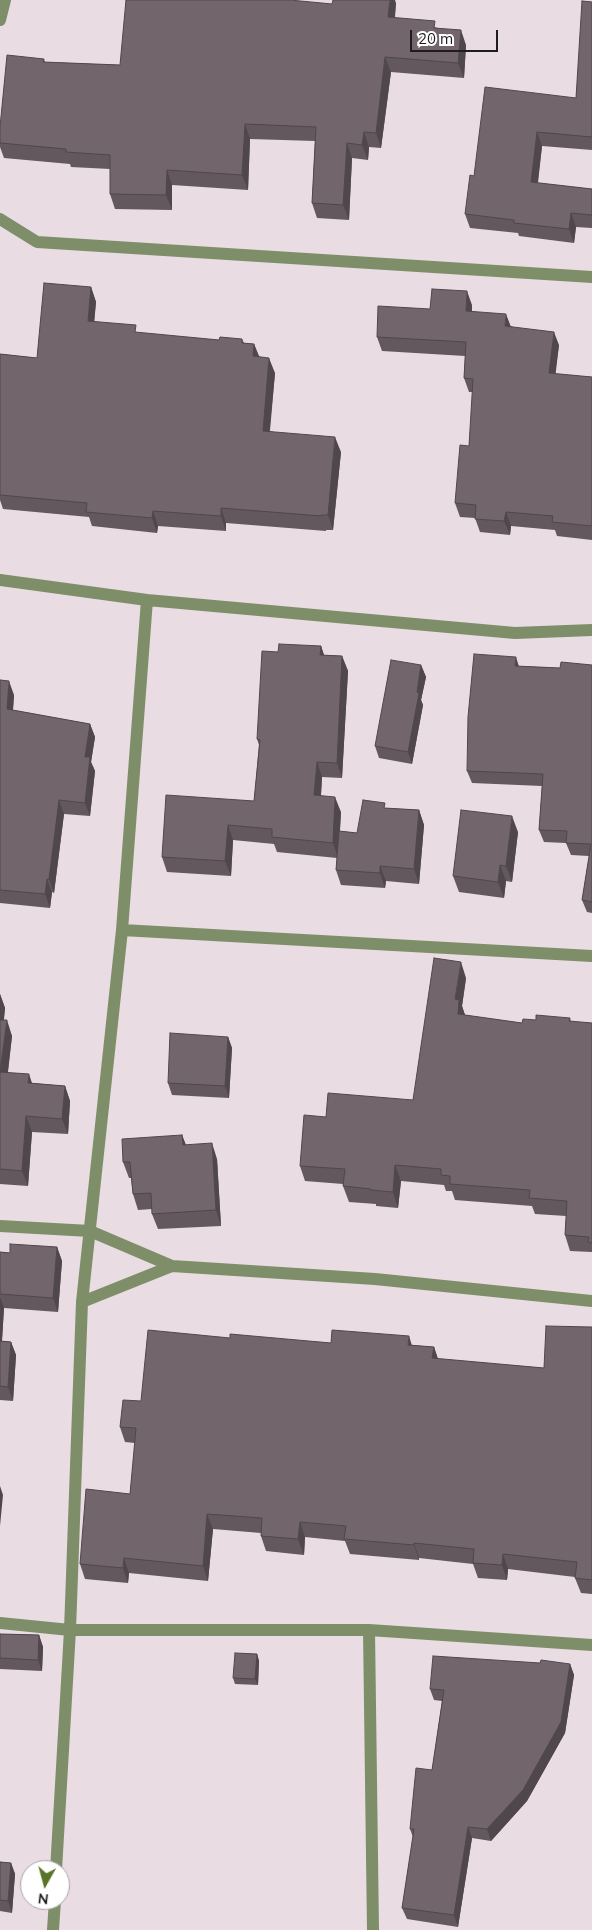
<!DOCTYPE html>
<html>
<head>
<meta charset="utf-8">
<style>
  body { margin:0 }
  #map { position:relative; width:592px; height:1930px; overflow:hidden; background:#eadce3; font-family:Mulish,sans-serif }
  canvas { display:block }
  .north { position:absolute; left:20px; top:1860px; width:50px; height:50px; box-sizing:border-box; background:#fff; border:1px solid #a6a4a5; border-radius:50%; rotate:187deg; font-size:14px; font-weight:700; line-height:20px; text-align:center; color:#201b1e }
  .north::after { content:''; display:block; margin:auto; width:18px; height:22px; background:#597428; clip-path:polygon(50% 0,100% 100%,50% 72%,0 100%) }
  .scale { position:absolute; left:410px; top:30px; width:88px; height:22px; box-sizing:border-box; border:2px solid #201b1e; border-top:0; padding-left:6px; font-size:15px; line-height:18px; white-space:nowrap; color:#201b1e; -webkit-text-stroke:4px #fff; paint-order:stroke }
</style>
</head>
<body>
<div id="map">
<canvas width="592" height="1930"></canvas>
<div class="north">N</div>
<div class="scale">20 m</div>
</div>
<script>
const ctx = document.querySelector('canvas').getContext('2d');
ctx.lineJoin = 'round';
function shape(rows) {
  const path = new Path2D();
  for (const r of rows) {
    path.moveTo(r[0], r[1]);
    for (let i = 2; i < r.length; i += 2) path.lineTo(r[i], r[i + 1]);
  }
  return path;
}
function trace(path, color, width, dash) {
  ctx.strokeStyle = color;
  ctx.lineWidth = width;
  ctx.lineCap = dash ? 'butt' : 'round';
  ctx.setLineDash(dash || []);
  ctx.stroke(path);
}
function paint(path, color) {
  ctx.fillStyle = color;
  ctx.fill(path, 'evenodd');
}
const minor = shape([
  [0,20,5,0],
  [0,219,37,242,592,277],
  [0,580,147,600,515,633,592,630],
  [122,930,592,956],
  [0,1226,90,1231,172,1266],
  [82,1302,172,1266,375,1279,592,1301],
  [0,1623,70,1630,369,1630,592,1645],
  [369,1630,373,1930],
  [56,1870,70,1630,82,1302,122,930,147,600],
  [53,1930,55,1900]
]);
const wall = shape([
  [592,2,592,150,542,146,538,183,592,189,592,228,576,227,574,243,519,236,518,233,470,228,465,214,474,176,576,98],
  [396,3,395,18,438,28,466,45,464,78,391,72,381,148,369,147,368,160,352,158,349,220,317,218,312,203,315,141,250,139,248,190,172,185,172,210,115,209,110,194,110,169,71,167,70,164,4,158,0,147,0,127,44,59,45,62,120,65,332,4],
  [91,287,96,302,94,321,138,333,219,340,242,339,244,343,254,344,259,356,275,373,270,431,341,452,333,530,326,530,326,531,226,523,226,531,158,526,157,533,92,526,89,517,3,509,0,500,0,354,37,358],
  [472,305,472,311,559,345,555,374,592,377,592,540,557,536,555,530,511,526,510,535,480,532,475,518,460,517,455,503,469,446,473,392,469,392,464,378,465,356,382,351,377,337,430,309],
  [321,646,324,655,342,656,348,671,342,778,322,777,321,796,341,812,340,831,357,833,386,808,419,810,424,825,419,884,386,881,385,888,341,885,336,870,337,858,277,852,274,844,233,840,231,876,167,872,162,857,254,801,259,745,257,739,278,652],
  [421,665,426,677,421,700,423,705,412,764,379,758,375,746],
  [592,665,592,913,587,912,582,900,589,856,571,855,566,843,544,842,539,830,542,786,472,783,467,771,519,666,560,668],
  [0,680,14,695,13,710,90,724,95,737,91,762,95,771,90,816,64,814,54,893,52,892,50,908,0,903],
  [518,832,512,882,506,881,504,898,459,892,453,876],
  [466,978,462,1006,465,1015,522,1023,536,1020,570,1018,571,1022,592,1023,592,1252,570,1251,565,1235,566,1216,535,1214,532,1206,455,1200,452,1191,446,1191,444,1185,401,1181,398,1208,376,1206,376,1204,349,1202,343,1186,343,1184,305,1181,300,1166,326,1117,413,1100],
  [0,994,5,1008,4,1020,12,1036,8,1072,32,1083,65,1086,70,1101,68,1134,32,1132,28,1186,0,1184],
  [228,1037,232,1048,229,1098,172,1095,168,1083],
  [182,1135,186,1145,217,1159,221,1226,158,1229,152,1214,152,1209,138,1210,133,1194,131,1178,129,1178,123,1162],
  [57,1247,62,1261,58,1312,4,1308,2,1341,11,1342,16,1355,13,1401,0,1400,0,1252,10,1253],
  [592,1327,592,1594,581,1593,575,1578,575,1577,508,1569,507,1580,478,1578,473,1564,419,1558,419,1560,350,1554,345,1541,305,1537,304,1555,266,1551,261,1536,261,1533,213,1529,208,1581,129,1573,128,1583,85,1579,80,1564,130,1494,135,1443,125,1442,120,1427,141,1401,230,1338,331,1343,412,1345,434,1347,438,1359,544,1368],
  [0,1634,39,1635,43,1647,42,1671,0,1669],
  [257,1654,259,1661,258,1685,235,1684,233,1678],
  [540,1663,570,1664,574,1675,565,1733,527,1801,491,1841,472,1838,458,1927,407,1919,402,1908,413,1837,410,1829,432,1770,442,1701,434,1700,430,1689],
  [0,1862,11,1863,15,1874,12,1913,0,1911]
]);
const shadedWall = shape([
  [390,0,395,0,396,3,393,32,388,17],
  [461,30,466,45,464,78,458,63],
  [385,57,391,72,381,148,376,133],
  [245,124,250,139,248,190,242,175],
  [364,132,369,147,368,160,362,145],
  [537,132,542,146,536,196,531,182],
  [347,143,352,158,349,220,343,205],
  [167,170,172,185,172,210,166,195],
  [571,213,576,227,574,243,569,229],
  [91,287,96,302,93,336,88,321],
  [467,291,472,305,471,325,466,311],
  [506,314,511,327,505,326],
  [554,332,559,345,554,387,549,373],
  [254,344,260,359,253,356],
  [269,358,275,373,268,446,263,431],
  [335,437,341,452,333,530,328,515],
  [221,508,226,523,226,531,221,516],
  [153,511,158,526,157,533,152,518],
  [506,512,511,526,510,535,504,521],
  [321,646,326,661,320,655],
  [342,656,348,671,342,778,337,763],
  [516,657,520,670,515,666],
  [421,665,426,677,421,700,423,705,412,764,408,752,417,692],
  [9,681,14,695,12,723,7,709],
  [90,724,95,737,91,762,95,771,90,816,85,803,85,757],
  [317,762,322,777,320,810,314,795],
  [335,797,341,812,338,858,333,843],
  [59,800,64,814,54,893,49,879],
  [419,810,424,825,419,884,414,869],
  [512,816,518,832,512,882,506,866],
  [228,825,233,840,231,876,225,861],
  [500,865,506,881,504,898,498,882],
  [380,866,386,881,385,888,380,873],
  [47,879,52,892,50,908,45,894],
  [461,962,466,978,462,1006,465,1015,458,1014,455,999],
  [0,994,5,1008,2,1034,0,1029],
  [7,1020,12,1036,6,1087,0,1072],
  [228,1037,232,1048,229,1098,225,1086],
  [29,1074,34,1089,28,1083],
  [65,1086,70,1101,68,1134,62,1119],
  [26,1116,32,1132,28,1186,22,1171],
  [182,1135,188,1151,183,1145],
  [212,1143,217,1159,221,1226,216,1210],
  [395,1165,401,1181,398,1208,393,1192],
  [57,1247,62,1261,58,1312,53,1298],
  [0,1297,4,1308,1,1355,0,1352],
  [409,1336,414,1352,408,1345],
  [11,1342,16,1355,13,1401,8,1387],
  [434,1347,439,1362,432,1358],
  [0,1486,3,1495,0,1526],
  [207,1514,213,1529,208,1581,203,1566],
  [300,1522,305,1537,304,1555,298,1539],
  [414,1543,419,1558,419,1560,414,1545],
  [503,1554,508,1569,507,1580,502,1565],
  [124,1558,129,1573,128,1583,123,1568],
  [39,1635,43,1647,42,1671,38,1660],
  [257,1654,259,1661,258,1685,255,1679],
  [570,1664,574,1675,565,1733,527,1801,491,1841,487,1829],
  [468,1827,472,1838,458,1927,454,1915],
  [11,1863,15,1874,12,1913,8,1901]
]);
const building = shape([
  [126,0,290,0,332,4,333,0,390,0,388,17,435,21,434,28,461,30,458,63,385,57,376,133,364,132,362,145,347,143,343,205,312,203,316,127,245,124,242,175,167,170,166,195,110,194,110,155,66,152,66,149,0,143,0,127,7,55,44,59,43,62,120,65,126,0],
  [582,1,592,2,592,137,537,132,531,182,592,189,592,215,571,213,569,229,514,223,514,220,465,214,470,175,474,176,485,87,576,98,582,1],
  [44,283,91,287,88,321,136,325,135,332,219,340,220,337,242,339,242,343,254,344,253,356,269,358,263,431,335,437,328,515,321,515,321,516,221,508,221,516,153,511,152,518,86,512,87,503,0,495,0,354,37,358,44,283],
  [432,289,467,291,466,311,506,314,505,326,554,332,549,373,592,377,592,526,552,522,553,516,506,512,504,521,475,519,476,505,455,503,460,445,469,446,473,379,464,378,466,342,377,337,378,306,430,309,432,289],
  [279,644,321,646,320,655,342,656,337,763,317,762,314,795,335,797,333,843,272,837,272,829,228,825,225,861,162,857,166,795,254,801,260,740,257,739,262,651,278,652,279,644],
  [474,654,516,657,515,666,560,668,561,662,592,665,592,902,582,900,591,844,566,843,567,831,539,830,543,774,467,771,468,717,474,654],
  [391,660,421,665,417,692,419,693,408,752,375,746,391,660],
  [0,680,9,681,7,709,90,724,85,757,90,757,85,803,59,800,49,879,47,879,45,894,0,890,0,680],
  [363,800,385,803,384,808,419,810,414,869,380,866,380,873,336,870,339,831,357,833,363,800],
  [461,810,512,816,506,866,500,865,498,882,453,876,461,810],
  [434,958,461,962,455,999,459,1000,458,1014,522,1023,523,1019,536,1020,536,1015,570,1018,569,1021,592,1023,592,1243,588,1242,589,1237,565,1235,567,1201,529,1198,530,1190,450,1184,450,1176,441,1175,441,1169,395,1165,393,1192,371,1190,371,1189,343,1186,345,1169,300,1166,304,1115,326,1117,328,1093,413,1100,434,958],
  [0,1020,7,1020,0,1072,29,1074,28,1083,65,1086,62,1119,26,1116,22,1171,0,1169,0,1020],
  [170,1033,228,1037,225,1086,168,1083,170,1033],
  [182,1135,183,1145,212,1143,216,1210,152,1214,151,1193,133,1194,130,1162,123,1162,122,1139,182,1135],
  [10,1244,57,1247,53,1298,0,1294,0,1252,10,1253,10,1244],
  [546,1326,592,1327,592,1580,575,1578,577,1562,503,1554,502,1565,473,1563,474,1549,414,1543,414,1545,344,1539,346,1526,300,1522,298,1539,261,1536,262,1518,207,1514,203,1566,124,1558,123,1568,80,1564,86,1489,130,1494,136,1428,120,1427,123,1400,141,1401,148,1330,230,1338,230,1334,331,1343,332,1330,409,1336,408,1345,434,1347,432,1358,544,1368,546,1326],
  [0,1341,11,1342,8,1387,0,1386,0,1341],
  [0,1634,39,1635,38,1660,0,1658,0,1634],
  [235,1653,257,1654,255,1679,233,1678,235,1653],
  [433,1656,540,1663,541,1660,570,1664,561,1722,523,1790,487,1829,468,1827,454,1915,402,1908,414,1829,410,1829,416,1768,432,1770,444,1690,430,1689,433,1656],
  [0,1862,11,1863,8,1901,0,1900,0,1862]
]);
trace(minor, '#7e8e69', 12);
paint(wall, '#62585d');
paint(shadedWall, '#50474c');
paint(building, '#72666c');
trace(building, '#50474c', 1);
</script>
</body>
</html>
